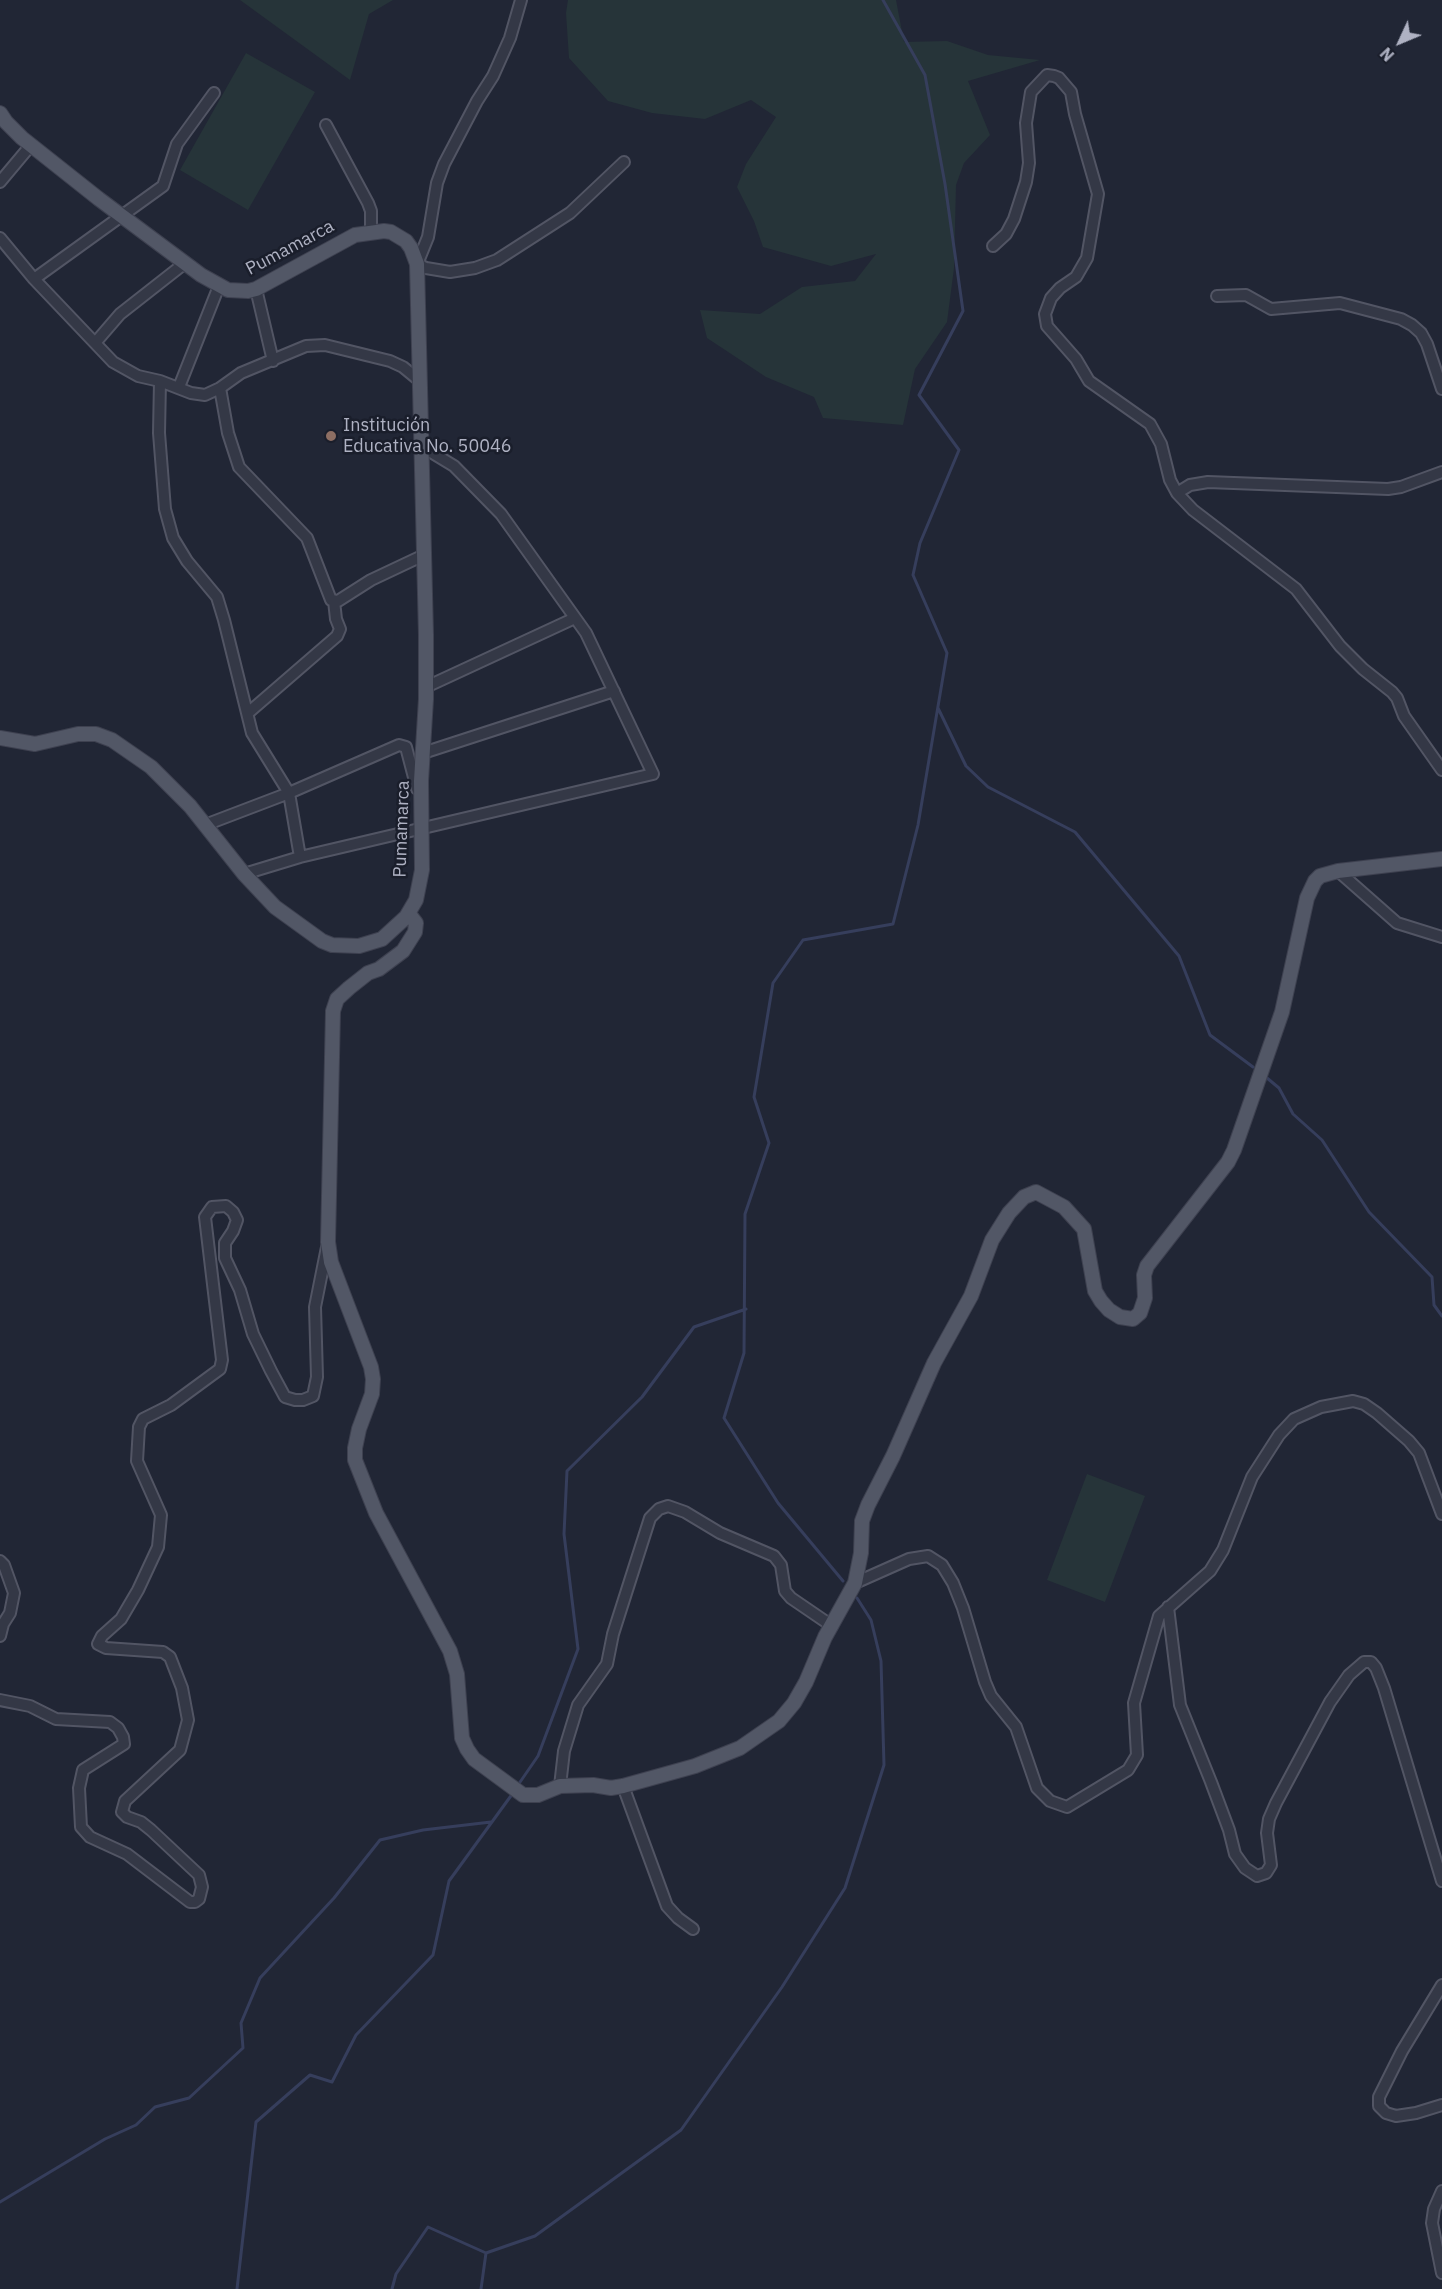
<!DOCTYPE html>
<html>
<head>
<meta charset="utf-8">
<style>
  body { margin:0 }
  #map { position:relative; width:1442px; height:2289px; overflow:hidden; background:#212635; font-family:"IBM Plex Sans",sans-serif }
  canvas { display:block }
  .north { position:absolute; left:1370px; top:12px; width:60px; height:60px; -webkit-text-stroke:4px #1a1e2b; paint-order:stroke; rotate:226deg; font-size:16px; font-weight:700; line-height:24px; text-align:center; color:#afb2c3 }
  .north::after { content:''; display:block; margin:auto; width:21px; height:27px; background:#afb2c3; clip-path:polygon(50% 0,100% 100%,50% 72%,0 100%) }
</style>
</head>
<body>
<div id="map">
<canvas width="1442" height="2289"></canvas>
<div class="north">N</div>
</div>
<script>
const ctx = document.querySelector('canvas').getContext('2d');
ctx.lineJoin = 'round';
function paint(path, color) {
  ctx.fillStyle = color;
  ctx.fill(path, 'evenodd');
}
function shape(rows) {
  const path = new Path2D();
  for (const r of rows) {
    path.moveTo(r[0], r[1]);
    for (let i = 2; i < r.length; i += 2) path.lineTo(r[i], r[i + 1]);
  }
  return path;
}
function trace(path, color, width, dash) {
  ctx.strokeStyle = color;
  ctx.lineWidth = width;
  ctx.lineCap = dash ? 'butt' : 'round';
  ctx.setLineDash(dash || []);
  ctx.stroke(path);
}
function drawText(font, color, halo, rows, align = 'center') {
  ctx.font = font + ' "IBM Plex Sans",sans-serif';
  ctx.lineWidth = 5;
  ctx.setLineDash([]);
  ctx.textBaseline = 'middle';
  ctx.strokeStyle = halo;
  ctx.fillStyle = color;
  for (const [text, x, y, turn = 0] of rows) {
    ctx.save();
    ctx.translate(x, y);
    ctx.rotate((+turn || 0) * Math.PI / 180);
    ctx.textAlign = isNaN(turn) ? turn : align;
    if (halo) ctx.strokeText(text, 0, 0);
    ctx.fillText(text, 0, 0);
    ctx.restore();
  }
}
const green = shape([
  [240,0,393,0,369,14,350,80],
  [568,0,896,0,904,42,947,41,988,55,1040,60,968,81,990,135,964,163,956,185,954,268,947,322,915,369,903,425,823,418,814,397,766,377,707,338,700,310,760,314,802,287,855,281,876,254,831,266,763,247,754,221,737,187,746,164,776,117,751,100,705,119,652,113,608,101,569,58,566,13],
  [246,53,315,92,248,210,180,170],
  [1087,1474,1145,1496,1105,1602,1047,1580]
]);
const stream = shape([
  [938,708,966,766,988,787,1075,832,1179,956,1210,1035,1253,1067],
  [1267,1078,1279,1088,1293,1114,1322,1140,1369,1212,1432,1277,1434,1305,1442,1316],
  [843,1581,778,1503,724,1418,744,1353,745,1214,769,1143,754,1097,773,983,803,940,893,924,918,825,947,653,913,575,920,543,959,450,919,395,963,311,945,184,925,75,883,0],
  [518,1785,538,1756,578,1649,564,1534,567,1471,642,1397,694,1327,746,1309],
  [0,2202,105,2139,136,2125,155,2107,189,2098,243,2048,241,2023,260,1978,334,1898,380,1840,423,1830,491,1822],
  [237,2289,256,2122,310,2075,332,2082,356,2035,433,1955,449,1881,513,1793],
  [392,2289,396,2274,428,2227,486,2253,535,2236,681,2130,782,1987,845,1888,884,1765,881,1661,871,1620,857,1598],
  [481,2289,486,2253]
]);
const minor = shape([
  [521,0,510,38,493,76,477,101,444,164,437,183,428,237,417,264,426,268,450,272,475,268,497,260,570,213,624,162],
  [326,125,368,203,371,211,371,232],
  [0,182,31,145],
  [0,238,34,279,113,362,138,376,160,381,191,393,205,395,220,388,241,373,306,346,325,345,390,361,403,367,420,381],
  [993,246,1006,234,1014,219,1026,182,1029,163,1026,123,1031,92,1047,75,1054,76,1059,78,1071,92,1075,114,1098,194,1087,258,1076,277,1060,288,1051,298,1045,314,1047,326,1076,359,1089,381,1150,424,1161,444,1170,480,1177,493,1193,510,1296,589,1340,646,1363,669,1392,692,1397,698,1404,716,1442,770],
  [34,279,163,186,177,144,214,93],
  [256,289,273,361],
  [1217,296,1246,295,1271,309,1340,303,1401,319,1412,325,1421,333,1427,344,1442,389],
  [95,343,120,314,185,263],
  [160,381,159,433,165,509,173,538,187,561,217,597,224,620,252,733,289,793,300,857],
  [179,387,219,286],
  [220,388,228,433,239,467,307,538,331,600,338,601,371,580,424,555],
  [1177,493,1190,485,1208,482,1388,489,1401,487,1442,472],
  [426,687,575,618],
  [248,713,337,636,340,629,336,619,334,601],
  [423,753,614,691],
  [205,825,289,793,399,745,406,747,417,789],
  [1338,871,1397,923,1442,937],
  [244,874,300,857,653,774,586,633,501,514,454,466,421,446],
  [0,1561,4,1565,14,1593,10,1613,3,1624,0,1636],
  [855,1583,909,1559,928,1556,942,1565,953,1583,963,1608,985,1682,991,1696,1016,1727,1037,1788,1050,1801,1067,1807,1128,1770,1137,1755,1134,1703,1159,1616,1210,1571,1223,1550,1252,1477,1279,1435,1294,1419,1321,1407,1353,1401,1364,1404,1377,1413,1409,1441,1419,1453,1442,1514],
  [1168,1607,1180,1705,1211,1782,1229,1830,1235,1854,1245,1868,1257,1876,1266,1873,1271,1865,1267,1833,1269,1819,1276,1803,1330,1702,1349,1675,1364,1662,1371,1662,1376,1668,1384,1688,1442,1881],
  [0,1700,30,1706,56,1719,110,1722,118,1728,123,1737,124,1744,83,1770,79,1788,81,1827,90,1837,127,1854,190,1902,195,1902,199,1899,202,1887,199,1875,151,1830,141,1822,127,1817,122,1812,125,1801,180,1750,188,1720,182,1688,170,1657,163,1652,106,1648,98,1644,102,1636,121,1619,138,1590,158,1547,161,1515,137,1461,139,1427,143,1419,171,1405,220,1369,222,1360,205,1217,212,1207,226,1206,233,1212,237,1220,233,1231,225,1243,225,1258,240,1290,253,1334,271,1371,285,1397,295,1400,303,1400,313,1396,317,1377,315,1307,327,1247],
  [560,1786,564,1751,578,1705,607,1664,613,1634,650,1518,659,1509,668,1506,685,1512,720,1533,774,1556,781,1565,785,1591,791,1598,832,1626],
  [623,1786,667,1906,678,1918,693,1929],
  [1442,1985,1402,2051,1379,2097,1379,2106,1386,2113,1396,2116,1416,2113,1442,2105],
  [1442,2191,1434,2209,1432,2223,1442,2273]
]);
const major = shape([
  [0,113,6,122,22,138,99,199,201,275,228,290,248,291,256,289,355,235,384,231,391,232,406,241,411,248,417,264,426,635,426,699,421,781,422,870,416,900,406,917,382,939,359,946,332,945,322,941,275,907,244,874,190,806,151,767,112,740,96,734,78,734,35,744,0,738],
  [409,914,416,923,415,932,403,951,379,969,368,973,349,988,337,999,333,1011,328,1242,331,1262,371,1367,373,1379,372,1394,359,1429,355,1448,355,1460,376,1513,450,1651,457,1674,462,1738,467,1749,474,1759,523,1795,538,1795,560,1786,593,1785,611,1788,623,1786,695,1766,740,1748,779,1721,794,1703,806,1682,825,1637,855,1583,861,1553,862,1521,868,1505,893,1456,934,1363,971,1296,992,1240,1009,1213,1024,1197,1036,1192,1064,1207,1084,1229,1095,1291,1101,1301,1109,1310,1120,1317,1133,1319,1140,1313,1145,1298,1144,1275,1147,1266,1228,1162,1234,1150,1282,1012,1307,898,1315,881,1320,876,1338,871,1442,859]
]);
const markers = [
  [331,436,6,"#8d6e63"]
];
const streetNames = [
  ["Pumamarca",290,248,-28],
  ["Pumamarca",402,829,-88]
];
const poiNames = [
  ["Institución",343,426],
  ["Educativa No. 50046",343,447]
];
paint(green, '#263439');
trace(stream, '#363e5c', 3);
trace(minor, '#525564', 14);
trace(major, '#3e4150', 16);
trace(minor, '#343846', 10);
trace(major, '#525766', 14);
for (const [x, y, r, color] of markers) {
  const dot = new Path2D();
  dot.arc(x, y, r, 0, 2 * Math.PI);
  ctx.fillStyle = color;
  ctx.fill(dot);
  trace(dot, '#1a1e2b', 2);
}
drawText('18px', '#afb2c3', '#1a1e2b', streetNames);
drawText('18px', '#afb2c3', '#1a1e2b', poiNames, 'left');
</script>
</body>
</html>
